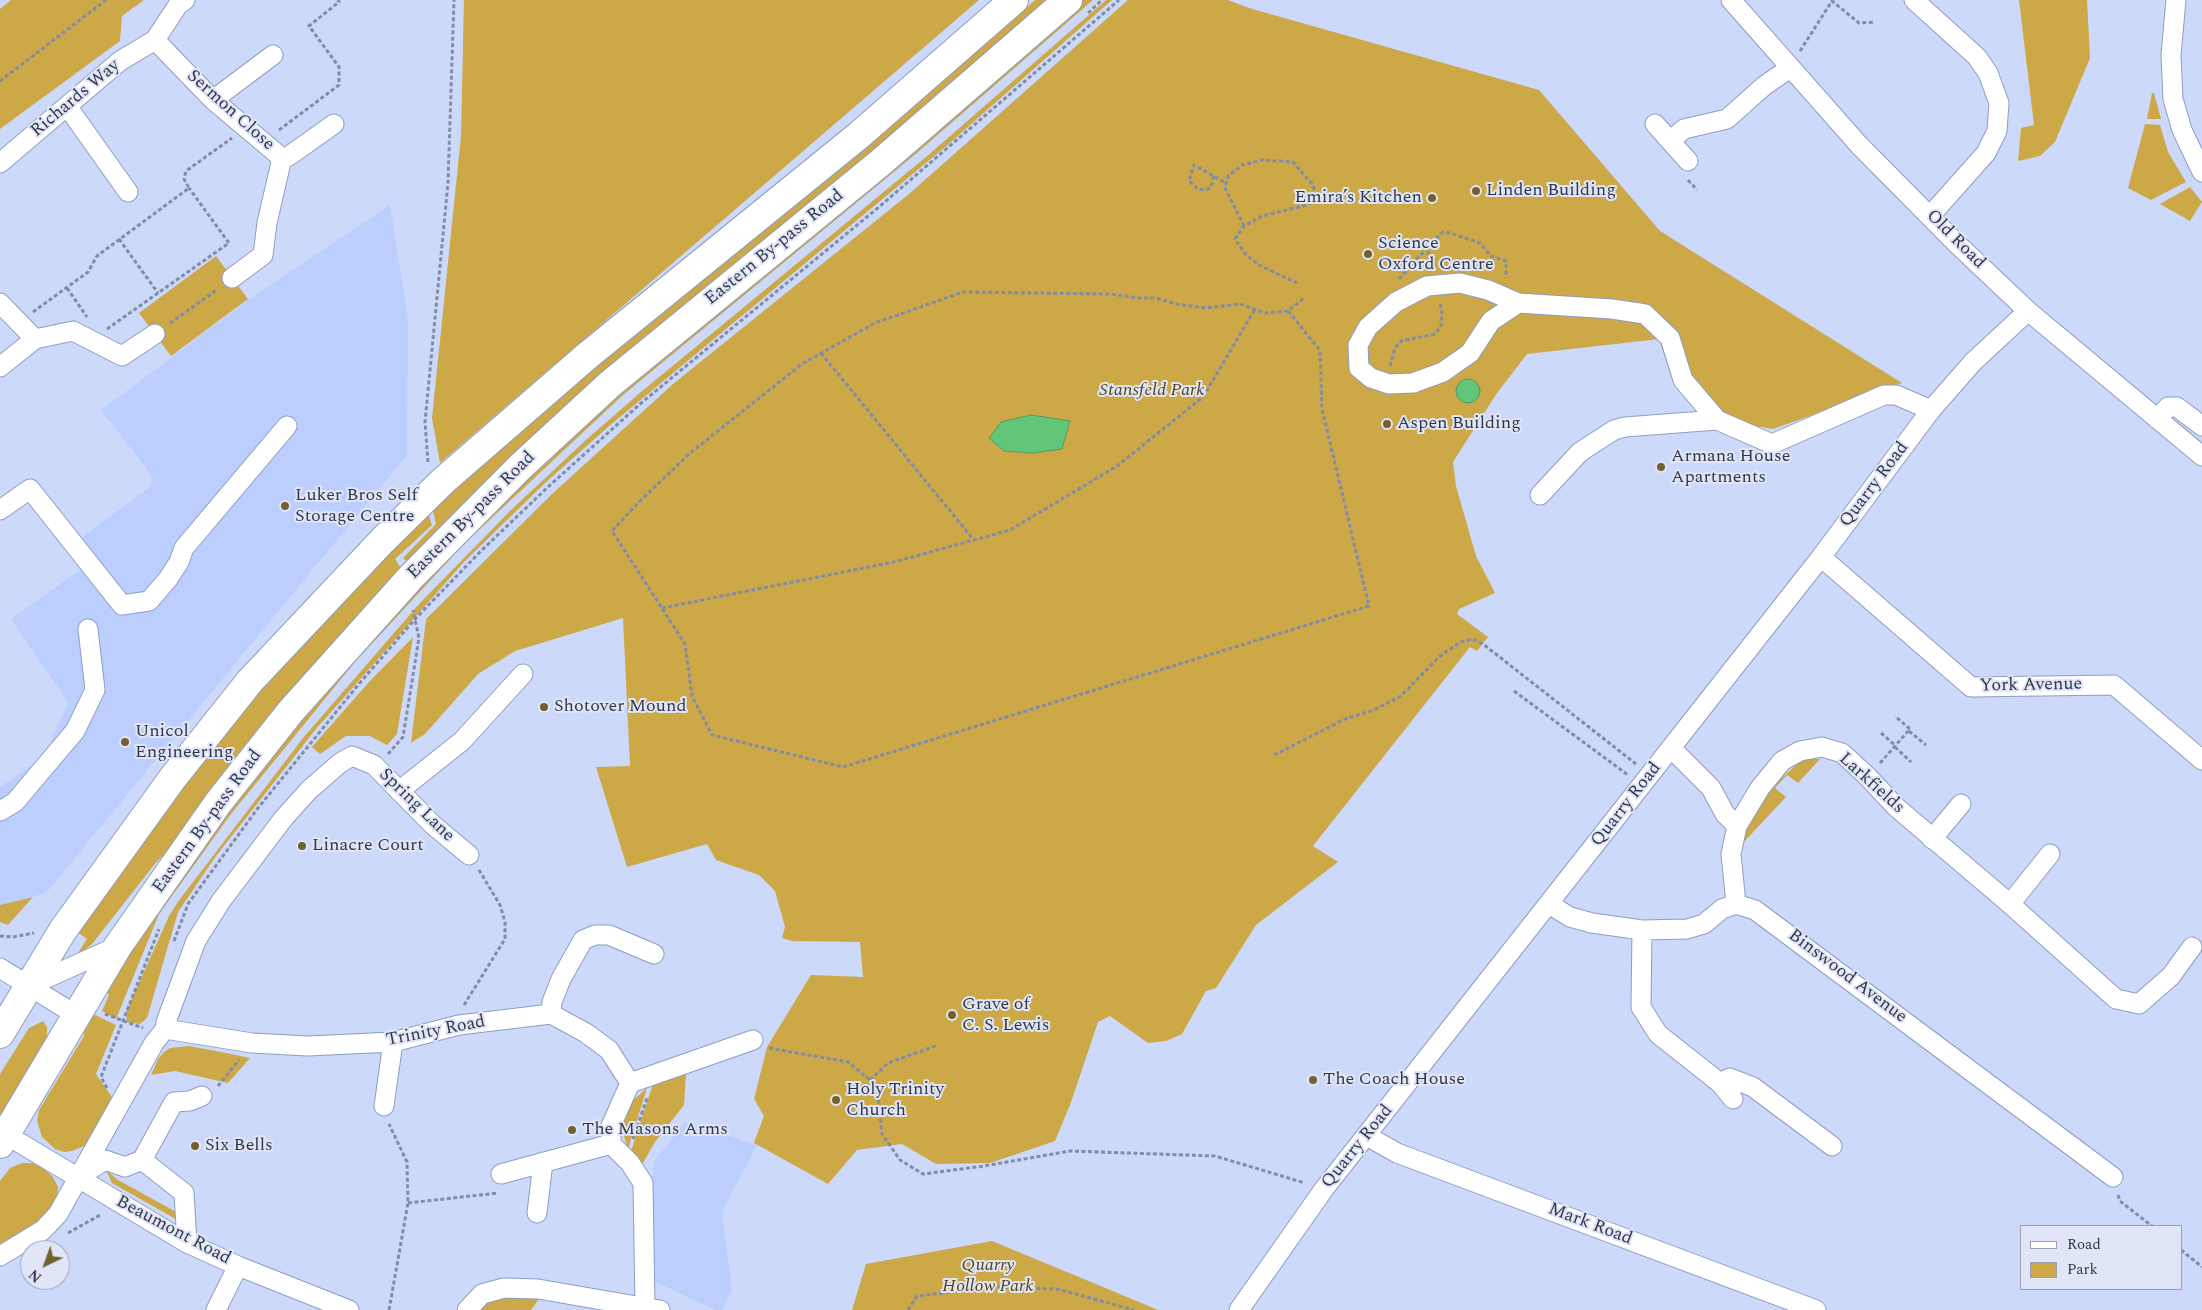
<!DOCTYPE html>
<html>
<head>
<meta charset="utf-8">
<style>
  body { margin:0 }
  #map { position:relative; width:2202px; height:1310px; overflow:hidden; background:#ccd9fa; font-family:Spectral,serif }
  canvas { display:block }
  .legend { position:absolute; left:2020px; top:1225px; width:162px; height:65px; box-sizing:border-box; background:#e0e6f7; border:1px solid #9aa0b1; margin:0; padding:6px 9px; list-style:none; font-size:15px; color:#323849 }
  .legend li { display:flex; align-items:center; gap:10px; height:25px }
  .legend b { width:25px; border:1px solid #9aa0b1 }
  .north { position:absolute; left:20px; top:1240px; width:50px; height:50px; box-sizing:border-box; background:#e0e6f7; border:1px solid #9aa0b1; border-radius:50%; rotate:222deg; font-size:14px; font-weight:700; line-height:20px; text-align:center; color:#323849 }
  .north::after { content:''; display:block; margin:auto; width:18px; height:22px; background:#73602f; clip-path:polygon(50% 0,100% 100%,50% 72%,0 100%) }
</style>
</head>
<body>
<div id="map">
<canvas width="2202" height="1310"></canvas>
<ul class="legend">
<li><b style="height:6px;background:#fff"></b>Road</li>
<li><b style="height:14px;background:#cca847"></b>Park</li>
</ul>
<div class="north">N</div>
</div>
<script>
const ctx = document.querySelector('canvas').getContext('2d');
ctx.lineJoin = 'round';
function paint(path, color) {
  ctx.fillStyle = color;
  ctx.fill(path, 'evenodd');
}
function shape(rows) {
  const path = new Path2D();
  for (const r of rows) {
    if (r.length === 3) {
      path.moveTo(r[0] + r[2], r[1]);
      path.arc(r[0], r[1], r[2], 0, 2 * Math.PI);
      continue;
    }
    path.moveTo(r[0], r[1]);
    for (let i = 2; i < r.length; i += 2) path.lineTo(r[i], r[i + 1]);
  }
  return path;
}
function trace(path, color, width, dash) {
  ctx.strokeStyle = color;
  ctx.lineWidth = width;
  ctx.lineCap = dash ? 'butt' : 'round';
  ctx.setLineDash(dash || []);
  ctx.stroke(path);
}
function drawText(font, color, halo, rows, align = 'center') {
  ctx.font = font + ' Spectral,serif';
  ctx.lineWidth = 4;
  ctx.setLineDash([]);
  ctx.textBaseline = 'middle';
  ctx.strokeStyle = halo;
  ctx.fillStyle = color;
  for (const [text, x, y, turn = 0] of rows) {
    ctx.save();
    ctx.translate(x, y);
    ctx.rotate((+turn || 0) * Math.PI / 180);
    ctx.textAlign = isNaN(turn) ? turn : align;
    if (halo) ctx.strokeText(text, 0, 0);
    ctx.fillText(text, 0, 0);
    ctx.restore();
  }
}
const built = shape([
  [390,205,408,320,407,455,46,893,0,905,0,787,44,757,68,702,11,619,80,570,76,542,150,487,153,477,101,410,254,296],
  [685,1122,757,1145,722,1212,732,1289,722,1310,715,1310,656,1282,655,1279,651,1194,654,1162]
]);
const green = shape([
  [11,0,144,0,122,16,120,41,0,129,0,9],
  [464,0,979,0,440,463,432,418,461,136],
  [1035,0,1053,0,410,564,403,558,436,524,432,507,598,364,723,264,889,126],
  [1083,0,1093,0,918,152,623,395,465,543,355,662,231,814,159,914,116,1019,102,1011,109,995,105,988,198,849,315,701,389,616,575,430,960,108],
  [1106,0,1112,0,944,148,608,427,545,483,464,562,316,729,216,856,178,912,147,1018,140,1024,127,1022,126,1012,169,916,177,903,303,738,420,603,512,509,587,439,641,392,926,157],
  [1128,0,1228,0,1249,8,1539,90,1660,231,1902,383,1773,429,1706,418,1674,385,1659,339,1527,354,1497,393,1453,462,1456,486,1476,556,1495,593,1459,609,1457,614,1488,637,1477,651,1470,647,1313,846,1338,862,1256,925,1216,988,1206,991,1182,1034,1166,1041,1148,1043,1110,1016,1098,1022,1070,1105,1055,1141,990,1163,936,1164,902,1144,857,1150,828,1184,754,1143,764,1116,754,1099,767,1047,811,975,863,977,860,942,792,941,782,938,785,927,775,891,759,875,716,860,707,844,627,867,596,767,630,766,623,618,515,651,478,674,425,734,411,743,426,619,553,493,673,384,909,194],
  [2019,0,2087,0,2090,58,2055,142,2040,156,2018,161,2021,128,2034,125],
  [2152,93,2154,93,2161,119,2147,119],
  [2145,124,2160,125,2168,152,2186,182,2151,200,2128,188],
  [2190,187,2202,202,2190,221,2160,204],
  [216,256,248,299,171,356,139,313],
  [428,512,432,525,395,559,403,571,184,833,154,865,92,944,74,959,87,939,77,932,207,753,282,664],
  [413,637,397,734,387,745,370,736,346,736,320,754,312,747,368,683],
  [1806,759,1820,759,1798,783,1787,775,1775,788,1786,797,1741,845,1751,818,1772,787,1797,764],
  [33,897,8,925,0,922,0,905],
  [91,1013,116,1025,96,1074,114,1100,89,1144,72,1151,64,1152,55,1149,42,1137,37,1121,39,1110,84,1036,84,1025],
  [43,1021,47,1027,47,1041,0,1124,0,1074,29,1028],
  [189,1046,221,1052,250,1058,228,1083,175,1071,151,1075,158,1059,164,1052,170,1048],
  [686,1073,684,1105,655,1142,640,1168,630,1154,653,1084],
  [647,1088,628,1149,623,1133,623,1119,631,1102],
  [22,1163,33,1163,43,1168,53,1177,58,1187,57,1199,53,1209,41,1220,0,1247,0,1181,10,1168],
  [106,1170,118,1180,180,1214,181,1222,112,1183],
  [992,1241,1091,1282,1158,1310,852,1310,866,1264],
  [504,1296,541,1296,531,1310,479,1310,488,1300]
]);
const water = shape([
  [1468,391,12],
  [1031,415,1070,421,1062,449,1033,453,1004,451,989,438,1001,422,1031,415]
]);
const path = shape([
  [1088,13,1102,0],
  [1800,51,1832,1,1859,23,1875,22],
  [0,81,106,0],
  [279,130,339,85,339,67,309,26,339,2,338,0],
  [1214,176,1211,187,1206,190,1198,189,1189,181,1194,165,1226,183],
  [1688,180,1697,190],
  [1244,226,1225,188,1228,176,1242,165,1262,160,1293,162,1313,185,1317,199,1307,205,1262,216,1244,226,1235,239,1246,255,1259,265,1297,283],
  [119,239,158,293],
  [1432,267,1427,248,1443,232,1450,233,1480,243,1491,256,1506,261,1506,278],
  [1399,279,1427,248],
  [67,288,87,317],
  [1288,311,1320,350,1322,409,1369,606,843,767,712,735,692,696,685,644,612,531,639,502,689,454,802,364,875,323,963,292,1111,294,1137,298,1156,298,1176,304,1206,308,1240,304,1265,313,1288,311,1304,298],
  [33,312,88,272,97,256,189,188,184,179,186,171,232,138],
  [170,323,218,289],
  [107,329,229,243,189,188],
  [821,353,973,539],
  [1390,366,1395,348,1401,341,1435,334,1441,326,1442,313,1440,302],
  [428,462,425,422,448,183,454,0],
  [662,608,894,562,1010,530,1117,466,1203,397,1255,309],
  [1514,691,1628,775],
  [1909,731,1926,745],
  [1881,733,1896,746],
  [1895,747,1911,762],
  [388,754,403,737,419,638,413,610],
  [1274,755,1345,719,1374,710,1401,696,1440,656,1461,642,1472,639,1483,644,1636,764],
  [1880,763,1910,729,1895,716],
  [0,936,13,937,34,933],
  [174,941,188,904,258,808,358,685,416,618,481,551,548,487,640,404,879,207,1119,0],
  [464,1005,505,939,505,922,500,905,479,870],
  [105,1014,143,1028],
  [769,1048,848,1062,870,1080,878,1097,882,1134,900,1160,923,1174,984,1166,1070,1151,1215,1156,1305,1183],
  [870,1080,888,1063,938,1045],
  [218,1086,239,1060],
  [107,1088,101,1077,159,929],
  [633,1139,647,1098],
  [2118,1195,2120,1201,2152,1226],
  [408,1203,498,1193],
  [68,1233,102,1214],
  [2181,1250,2202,1267],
  [389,1310,408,1203,407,1162,389,1124],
  [908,1310,917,1296,995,1287,1057,1289,1134,1310]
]);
const minor = shape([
  [1731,0,1859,145,1957,244,2028,311,2202,456],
  [1914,0,1977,57,1988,73,1999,103,1997,131,1986,153,1930,216],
  [2176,0,2171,55,2173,99,2182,130,2202,172],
  [155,40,213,100,282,158,289,156,334,124],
  [213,100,273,55],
  [67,106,128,192],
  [1655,124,1688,161],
  [1670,141,1684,129,1727,119,1764,86,1790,68],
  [0,163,120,61,155,40,178,5,185,0],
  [232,278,263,255,267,223,282,158],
  [0,303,35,339],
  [1518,303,1491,321,1470,353,1443,372,1413,383,1389,384,1371,378,1359,368,1358,345,1368,327,1396,302,1427,286,1460,283,1488,290,1518,303,1612,309,1645,314,1670,338,1683,380,1717,420],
  [0,367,35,339,73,331,122,356,155,334],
  [2157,419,2168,407,2177,407,2202,426],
  [1540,495,1580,452,1614,430,1625,427,1717,420,1772,444,1884,395,1896,395,1931,410],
  [0,510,30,489,122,605,149,601,168,579,179,562,184,548,287,426],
  [1821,557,1971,687,2114,685,2202,760],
  [1671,748,1711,788,1725,814,1737,826],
  [399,791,462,741,523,674],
  [0,811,15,802,75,731,95,690,88,629],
  [1932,839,1961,804],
  [1549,904,1570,917,1592,923,1642,930,1687,929,1704,924,1722,909,1736,904,1755,910,2113,1177],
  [1736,904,1731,854,1737,826,1760,788,1782,761,1800,751,1822,747,1842,753,1868,777,1896,807,2010,904,2116,999,2139,1004,2171,976,2192,947],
  [2010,904,2050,854],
  [1642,930,1641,1007,1658,1034,1720,1083,1733,1099],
  [0,968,76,1015],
  [29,986,118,946],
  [551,1014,552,1002,561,979,583,940,595,935,609,935,654,954],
  [165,1029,252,1043,308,1046,393,1042,459,1025,551,1014,586,1033,609,1050,630,1083],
  [165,1029,166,1022,196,941,221,901,283,819,309,790,340,763,352,756,374,765,433,825,469,855],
  [630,1083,611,1126,611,1144,630,1163,643,1183,645,1306],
  [630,1083,753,1040],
  [1720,1083,1730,1078,1753,1087,1832,1146],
  [384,1106,393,1042],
  [5,1134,187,1243,238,1266,349,1310],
  [1367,1136,1397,1153,1816,1310],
  [142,1160,184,1193,187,1243],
  [501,1174,611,1144],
  [82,1175,105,1160,125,1167,142,1160,174,1102,190,1101,202,1096],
  [537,1213,543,1162],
  [0,1256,43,1230,58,1214,154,1043,165,1029],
  [216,1310,238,1266],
  [467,1310,482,1294,504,1288,538,1289,660,1310],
  [1239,1310,1324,1189,1821,557,1931,410,1973,362,2028,311]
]);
const highway = shape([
  [0,1034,63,930,172,779,250,681,382,541,443,481,587,356,858,136,1014,0],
  [0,1144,118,946,218,803,291,711,411,577,520,467,610,384,880,163,1068,0]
]);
const markers = [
  [1476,191,5,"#73602f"],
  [1432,198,5,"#73602f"],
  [1368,254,5,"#73602f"],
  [1387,424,5,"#73602f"],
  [1661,467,5,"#73602f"],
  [285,506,5,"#73602f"],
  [544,707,5,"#73602f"],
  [125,742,5,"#73602f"],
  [302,846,5,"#73602f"],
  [952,1015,5,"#73602f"],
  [1313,1080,5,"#73602f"],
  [836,1100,5,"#73602f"],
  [572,1130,5,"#73602f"],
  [195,1146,5,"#73602f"]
];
const streetNames = [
  ["Richards Way",76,99,-40],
  ["Sermon Close",230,111,42],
  ["Old Road",1955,240,45],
  ["Eastern By-pass Road",775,248,-39],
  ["Quarry Road",1875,485,-53],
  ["Eastern By-pass Road",472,516,-45],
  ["York Avenue",2031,686,-1],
  ["Larkfields",1871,784,42],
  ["Quarry Road",1627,805,-52],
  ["Spring Lane",416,806,44],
  ["Eastern By-pass Road",208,822,-54],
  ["Binswood Avenue",1847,977,37],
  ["Trinity Road",436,1032,-11],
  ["Quarry Road",1358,1147,-51],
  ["Mark Road",1590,1225,21],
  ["Beaumont Road",173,1231,28]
];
const poiNames = [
  ["Linden Building",1486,191],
  ["Emira’s Kitchen",1422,198,"right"],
  ["Science",1378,244],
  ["Oxford Centre",1378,265],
  ["Aspen Building",1397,424],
  ["Armana House",1671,457],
  ["Apartments",1671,478],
  ["Luker Bros Self",295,496],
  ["Storage Centre",295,517],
  ["Shotover Mound",554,707],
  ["Unicol",135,732],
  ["Engineering",135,753],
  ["Linacre Court",312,846],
  ["Grave of",962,1005],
  ["C. S. Lewis",962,1026],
  ["The Coach House",1323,1080],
  ["Holy Trinity",846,1090],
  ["Church",846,1111],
  ["The Masons Arms",582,1130],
  ["Six Bells",205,1146]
];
const parkNames = [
  ["Stansfeld Park",1152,391],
  ["Quarry",988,1266],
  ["Hollow Park",988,1287]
];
paint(built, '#bccefe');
paint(green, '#cca847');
paint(water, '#63c578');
trace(water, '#549b6a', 1);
trace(minor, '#8e9dc4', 21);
trace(highway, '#8e9dc4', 30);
trace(path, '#838ca6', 3, [4, 2.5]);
trace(minor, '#fff', 19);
trace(highway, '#fff', 28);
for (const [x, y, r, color] of markers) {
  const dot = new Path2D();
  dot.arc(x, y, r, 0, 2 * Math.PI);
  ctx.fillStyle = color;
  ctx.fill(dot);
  trace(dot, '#e0e6f7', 2);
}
drawText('18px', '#323849', '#e0e6f7', streetNames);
drawText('18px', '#323849', '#e0e6f7', poiNames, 'left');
drawText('italic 18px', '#564413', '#e0e6f7', parkNames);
</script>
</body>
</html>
